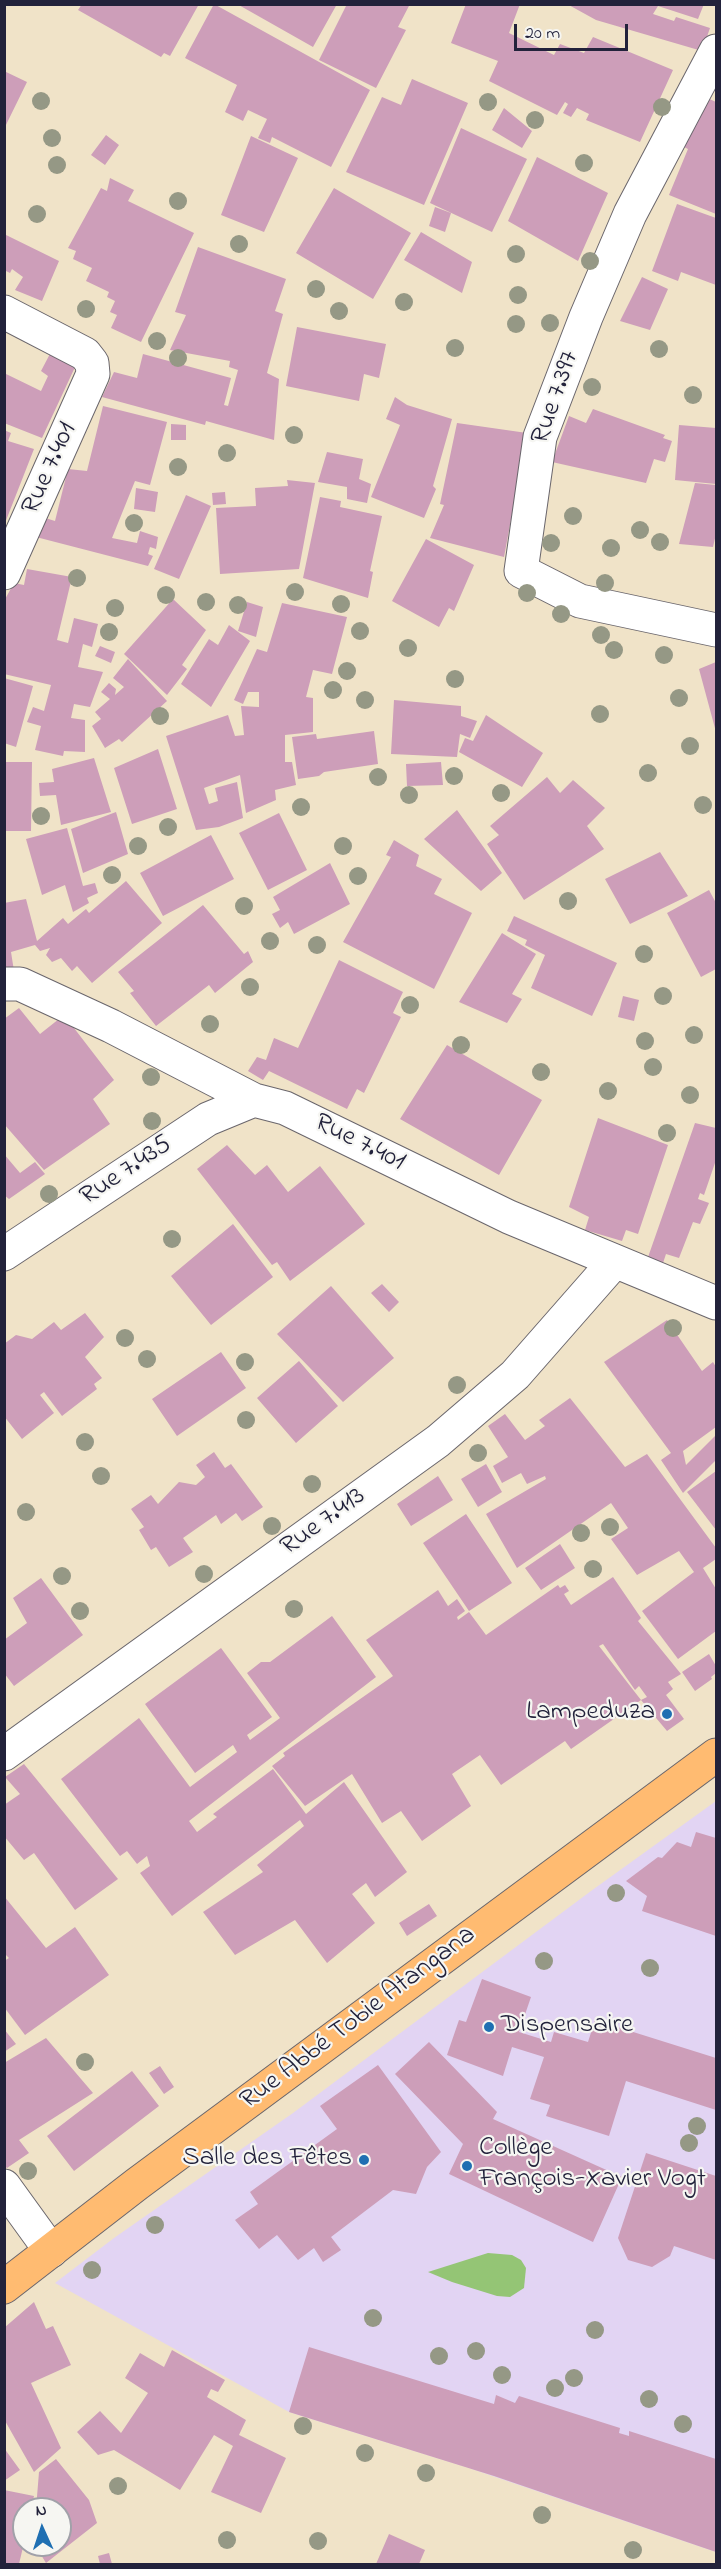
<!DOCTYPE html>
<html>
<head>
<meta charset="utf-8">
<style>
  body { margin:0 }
  #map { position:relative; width:721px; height:2569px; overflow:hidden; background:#f0e3c8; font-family:"Indie Flower",sans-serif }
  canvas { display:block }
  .frame { position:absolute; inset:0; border:6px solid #22223b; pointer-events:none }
  .north { position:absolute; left:12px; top:2497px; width:60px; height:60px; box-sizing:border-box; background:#f6f6f2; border:2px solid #a1a1a9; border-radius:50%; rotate:357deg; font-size:16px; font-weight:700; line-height:24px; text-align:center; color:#22223b }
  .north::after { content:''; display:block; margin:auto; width:21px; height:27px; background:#1f6fb2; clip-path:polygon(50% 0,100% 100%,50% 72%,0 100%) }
  .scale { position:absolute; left:514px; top:24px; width:114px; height:27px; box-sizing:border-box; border:3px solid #22223b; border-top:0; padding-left:8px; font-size:18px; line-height:21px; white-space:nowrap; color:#22223b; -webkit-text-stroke:4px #f6f6f2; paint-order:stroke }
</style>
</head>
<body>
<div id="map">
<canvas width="721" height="2569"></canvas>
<div class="frame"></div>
<div class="north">N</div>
<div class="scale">20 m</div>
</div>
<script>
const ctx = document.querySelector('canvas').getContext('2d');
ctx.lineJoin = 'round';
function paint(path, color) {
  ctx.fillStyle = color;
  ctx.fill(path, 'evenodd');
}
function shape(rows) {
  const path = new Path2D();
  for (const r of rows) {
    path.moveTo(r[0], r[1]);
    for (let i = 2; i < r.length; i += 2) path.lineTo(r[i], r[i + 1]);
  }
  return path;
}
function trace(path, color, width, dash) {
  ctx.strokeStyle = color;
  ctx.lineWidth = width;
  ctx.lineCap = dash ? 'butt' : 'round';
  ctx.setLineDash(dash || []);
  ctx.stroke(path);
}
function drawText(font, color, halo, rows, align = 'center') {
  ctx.font = font + ' "Indie Flower",sans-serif';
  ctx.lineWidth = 4.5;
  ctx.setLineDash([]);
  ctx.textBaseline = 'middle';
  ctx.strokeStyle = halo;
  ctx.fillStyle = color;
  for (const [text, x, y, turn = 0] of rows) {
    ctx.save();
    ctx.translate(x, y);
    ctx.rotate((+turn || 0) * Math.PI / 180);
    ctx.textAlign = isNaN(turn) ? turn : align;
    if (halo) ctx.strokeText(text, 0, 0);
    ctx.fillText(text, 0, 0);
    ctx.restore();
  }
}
const built = shape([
  [716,1801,716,2552,466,2467,289,2412,55,2283,114,2238,293,2113,591,1891]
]);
const green = shape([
  [488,2253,512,2255,521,2260,526,2268,524,2288,510,2297,497,2296,452,2282,428,2272]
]);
const building = shape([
  [82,4,199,4,170,56,164,53,161,57,78,10],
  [214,4,370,90,331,167,272,137,270,143,258,138,267,119,248,110,243,121,225,112,237,85,185,58],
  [237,4,337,4,313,47],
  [347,4,410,4,398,27,406,30,376,88,319,60],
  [466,4,520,4,509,33,554,55,560,44,584,53,593,37,673,70,640,142,586,120,589,114,577,108,571,117,563,113,568,104,565,102,557,115,489,81,498,61,451,43],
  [567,4,704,4,698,19,658,6,653,14,674,21,676,17,710,28,702,51,596,20],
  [4,71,27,82,4,129],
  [412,79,468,103,424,205,346,172,382,97,401,105],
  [703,96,716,102,716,214,669,195,688,149,682,146],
  [504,108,532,131,522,148,492,130],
  [461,128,527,159,492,232,430,203],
  [106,135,119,145,105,165,91,155],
  [251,136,298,158,264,232,221,215],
  [537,157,608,193,578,261,508,221],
  [110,178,134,190,128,201,194,233,141,342,111,328,117,315,110,312,115,301,107,297,109,292,86,281,92,268,73,259,76,251,68,248,101,188,107,191],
  [334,188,411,233,373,299,296,253],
  [677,204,716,218,716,285,681,272,678,281,652,271],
  [435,207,451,213,445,232,429,226],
  [421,232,472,262,462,293,404,260],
  [4,234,59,261,42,301,15,290,23,277,12,269,10,273,4,270],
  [198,247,286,279,275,311,283,314,267,373,279,379,274,440,206,421,205,425,102,397,114,372,137,378,143,354,231,378,224,405,228,406,238,370,229,367,230,361,170,350,186,315,175,312],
  [642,277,668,289,650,330,620,321],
  [297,327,386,344,379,378,364,374,359,401,286,386],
  [52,350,76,365,42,438,4,423,4,373,41,391,48,376,41,371],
  [395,397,407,405,452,419,433,486,436,489,424,518,371,497,400,425,386,419],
  [103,406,167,422,150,485,135,481,112,538,137,543,140,531,158,537,156,549,150,547,148,554,153,556,148,566,36,537,42,517,55,521,68,469,87,471],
  [593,409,665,435,663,438,672,441,665,462,654,459,646,483,552,462,569,416,586,423],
  [457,423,527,433,504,557,430,538,444,505,440,504],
  [171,424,186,425,186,440,171,440],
  [679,425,716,428,716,484,675,480],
  [4,430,11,433,8,441,34,449,5,523],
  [327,452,363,459,359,479,371,484,367,503,347,499,347,487,318,482],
  [287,480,315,483,299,569,220,574,216,508,256,506,255,488,288,486],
  [695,483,716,485,716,534,713,547,679,544],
  [136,488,158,492,155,512,134,509],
  [225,492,226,504,213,505,212,493],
  [186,495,211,506,179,579,154,569],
  [320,497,341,501,340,507,382,516,370,571,373,572,368,598,303,578],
  [426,539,474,565,454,611,449,608,439,627,392,601],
  [27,569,72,577,57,640,68,643,74,618,98,624,92,647,83,644,78,667,103,672,90,707,74,704,71,718,85,720,85,752,64,751,63,756,35,750,41,726,27,722,33,707,44,711,51,685,4,674,4,601,14,583,24,585],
  [173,599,206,630,182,665,187,669,167,695,124,654],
  [247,602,263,607,256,637,238,631],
  [282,603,347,617,332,674,313,670,306,697,313,698,313,732,285,735,285,762,292,762,296,785,275,790,276,800,246,813,240,775,204,788,209,804,218,801,215,788,237,782,243,818,219,827,196,830,166,736,228,715,235,736,244,735,241,706,259,707,259,692,248,692,243,704,234,700,257,649,267,652],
  [229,625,250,641,211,707,181,684,209,639,218,645],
  [100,646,115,652,111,663,95,656],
  [128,659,167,701,122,742,119,739,105,748,92,726,101,719,95,712,110,699,101,692,109,683,116,689,115,695,124,687,113,678],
  [716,662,716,732,699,669],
  [4,678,33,686,16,747,4,743],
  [394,700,461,706,461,716,477,721,470,738,460,734,457,757,391,754],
  [486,715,543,753,522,787,459,752,465,738,473,741],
  [374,731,378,764,324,772,319,776,298,779,292,737,316,734,317,739],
  [158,749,177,809,132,824,114,768],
  [94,758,111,812,61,825,56,795,40,796,39,783,54,782,52,769],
  [4,762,32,762,31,831,4,831],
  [441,762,443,785,407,786,406,764],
  [547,777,560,793,573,780,605,808,587,826,604,849,524,900,487,844,499,835,490,826],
  [457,810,502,873,481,891,424,839],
  [116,812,128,854,83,873,71,829],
  [279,813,307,870,268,890,239,833],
  [67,828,83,886,95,883,98,893,87,898,89,903,73,912,65,885,42,895,26,839],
  [211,835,234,879,163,916,140,873],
  [394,840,419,855,416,866,442,879,434,894,472,913,434,989,343,942,391,857,386,855],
  [660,852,688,896,630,924,605,879],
  [330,863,350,904,294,934,288,922,280,928,272,914,280,910,273,897],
  [126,881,162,923,92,983,77,966,72,971,61,958,52,962,46,955,50,948,40,951,35,945,11,952,14,971,4,973,4,903,26,899,37,941,63,918,68,924,86,909,89,913],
  [709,890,716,903,716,969,701,977,667,913],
  [203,905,244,954,248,951,253,962,215,993,209,985,156,1026,130,993,134,991,118,972],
  [514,916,617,963,592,1016,531,988,545,955,525,945,527,940,507,931],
  [502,933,536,954,512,994,522,999,507,1023,459,1002],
  [339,960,403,992,393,1013,401,1017,364,1093,357,1089,347,1109,269,1071,263,1080,248,1071,257,1057,266,1060,274,1038,298,1048],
  [623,996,639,1000,634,1021,618,1017],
  [19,1008,40,1034,64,1015,114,1080,93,1099,110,1124,44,1170,4,1124,4,1019],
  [447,1045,542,1100,499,1175,400,1119],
  [598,1118,668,1145,638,1234,626,1230,622,1241,585,1230,589,1217,569,1207],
  [695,1123,716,1128,716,1160,704,1195,700,1193,698,1199,709,1203,700,1224,693,1222,679,1258,666,1254,662,1266,647,1260],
  [227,1145,255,1175,267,1165,288,1192,320,1166,365,1224,290,1281,277,1262,272,1265,197,1169],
  [4,1154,20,1173,35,1162,45,1174,9,1199,4,1195],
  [233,1224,273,1277,211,1325,171,1276],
  [382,1284,399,1302,389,1312,371,1293],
  [331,1286,394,1358,343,1402,277,1334],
  [85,1313,104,1337,85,1357,102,1378,94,1384,97,1389,62,1416,44,1392,40,1395,54,1413,22,1439,4,1416,4,1344,16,1335,32,1339,54,1322,61,1330],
  [667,1320,702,1371,713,1362,716,1367,716,1427,683,1451,686,1465,716,1435,716,1460,683,1493,661,1460,671,1453,604,1362],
  [221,1352,246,1388,177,1436,152,1399],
  [299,1361,338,1406,296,1443,257,1398],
  [570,1398,625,1467,647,1454,716,1548,716,1559,703,1568,716,1589,716,1631,678,1659,642,1611,694,1572,679,1551,637,1575,611,1539,628,1528,611,1503,517,1568,486,1514,546,1479,545,1476,527,1484,521,1473,502,1483,493,1466,508,1457,488,1426,505,1414,525,1440,545,1426,539,1420],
  [214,1452,225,1468,231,1464,263,1507,242,1521,236,1513,221,1524,216,1515,183,1538,193,1552,169,1567,156,1547,151,1550,139,1530,144,1527,131,1509,151,1495,158,1504,179,1482,196,1485,205,1477,196,1465],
  [486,1464,502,1492,478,1507,461,1479],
  [716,1471,716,1530,687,1492],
  [438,1476,453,1500,411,1526,397,1504],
  [466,1514,512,1583,469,1611,423,1543],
  [560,1544,575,1568,541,1590,525,1568],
  [613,1577,641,1618,638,1621,681,1674,668,1682,673,1689,666,1695,684,1719,667,1731,641,1700,647,1697,639,1686,635,1690,603,1644,599,1646,641,1700,571,1749,565,1741,501,1785,480,1755,452,1774,471,1806,422,1841,401,1811,382,1823,352,1774,305,1806,272,1766,285,1756,283,1753,393,1676,366,1640,438,1590,448,1606,457,1599,465,1611,457,1617,458,1620,469,1612,486,1635,558,1585,560,1588,565,1585,569,1591,564,1594,571,1605],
  [41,1578,83,1635,14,1686,4,1673,4,1640,27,1623,13,1598],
  [332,1616,376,1677,189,1821,197,1832,217,1817,213,1814,273,1769,306,1814,344,1782,407,1872,375,1897,366,1883,352,1894,375,1923,327,1963,295,1920,235,1955,203,1912,263,1872,257,1865,304,1826,300,1820,172,1916,140,1873,150,1866,147,1856,137,1864,127,1851,120,1856,61,1779,139,1718,190,1787,237,1752,233,1745,195,1773,145,1704,221,1648,272,1717,247,1735,250,1740,280,1718,247,1673,261,1662,270,1662],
  [709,1654,716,1666,716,1673,711,1677,712,1679,695,1691,682,1672],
  [24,1764,118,1879,75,1910,34,1853,24,1860,4,1836,4,1805,20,1794,5,1777],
  [696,1832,716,1838,716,1936,642,1911,647,1896,626,1881,658,1857,662,1858,677,1842,691,1847],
  [4,1896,46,1948,75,1927,109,1975,25,2035,4,2007,4,1961,9,1958,4,1953],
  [429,1904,437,1916,407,1936,399,1923],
  [482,1979,531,1997,519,2032,551,2042,554,2032,588,2042,595,2020,716,2058,716,2110,626,2081,609,2136,546,2116,550,2105,530,2099,544,2057,512,2047,503,2076,447,2055,459,2020,466,2022],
  [4,2029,16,2044,4,2052],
  [46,2038,93,2093,19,2140,29,2153,7,2168,4,2165,4,2063],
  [429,2042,497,2112,493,2119,622,2177,593,2242,449,2174,463,2144,395,2074],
  [378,2065,441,2152,427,2167,416,2194,393,2190,331,2237,341,2250,323,2262,314,2248,298,2260,277,2235,259,2249,235,2220,258,2204,250,2192,337,2129,320,2106],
  [160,2066,174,2087,164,2094,149,2073],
  [132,2071,159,2106,74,2171,47,2136],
  [646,2153,716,2176,716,2260,674,2246,670,2256,652,2267,628,2260,618,2238],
  [34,2302,46,2329,53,2326,71,2365,31,2383,61,2448,34,2472,4,2419,4,2328],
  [309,2347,494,2404,496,2395,515,2403,519,2396,620,2428,619,2433,629,2436,629,2431,716,2459,716,2552,494,2476,289,2412],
  [172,2350,225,2380,218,2392,211,2389,207,2397,246,2420,239,2435,286,2458,261,2513,211,2492,233,2446,214,2435,180,2490,114,2450,98,2455,77,2432,100,2411,121,2433,148,2393,125,2378,140,2353,164,2367],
  [4,2448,20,2470,4,2481],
  [56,2459,89,2500,97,2523,46,2563,35,2545,60,2545,60,2509,36,2509,39,2472],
  [4,2490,34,2496,31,2509,24,2509,24,2543,19,2564,4,2564],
  [389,2534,425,2550,419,2564,376,2564],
  [109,2553,112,2564,100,2564,98,2556]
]);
const minor = shape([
  [716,51,630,214,586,317,540,437,521,571,580,601,716,630],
  [4,312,85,354,92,363,93,374,4,573],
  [4,984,20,984,111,1026,254,1100,285,1108,509,1217,716,1303],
  [4,1254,208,1119,254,1100],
  [4,1754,438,1441,515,1375,615,1261],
  [4,2186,51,2251]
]);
const major = shape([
  [4,2287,137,2184,716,1755]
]);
const trees = [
  [41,101],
  [488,102],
  [662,107],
  [535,120],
  [52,138],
  [584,163],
  [57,165],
  [178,201],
  [37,214],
  [239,244],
  [516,254],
  [590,261],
  [316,289],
  [518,295],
  [404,302],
  [86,309],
  [339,311],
  [550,323],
  [516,324],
  [157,341],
  [455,348],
  [659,349],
  [178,358],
  [592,387],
  [693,395],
  [294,435],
  [227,453],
  [178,467],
  [573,516],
  [134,523],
  [640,530],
  [660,542],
  [551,543],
  [611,548],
  [77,578],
  [605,583],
  [295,592],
  [527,593],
  [166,595],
  [206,602],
  [341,604],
  [238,605],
  [115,608],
  [561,614],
  [360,631],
  [109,632],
  [601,635],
  [408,648],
  [614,650],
  [664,655],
  [347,671],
  [455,679],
  [333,690],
  [679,698],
  [365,700],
  [600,714],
  [160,716],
  [690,746],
  [648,773],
  [454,776],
  [378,777],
  [501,793],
  [409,795],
  [703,805],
  [301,807],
  [41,816],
  [168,827],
  [138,846],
  [343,846],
  [112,875],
  [358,876],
  [568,901],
  [244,906],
  [270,941],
  [317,945],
  [644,954],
  [250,987],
  [663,996],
  [410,1005],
  [210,1024],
  [694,1035],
  [645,1041],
  [461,1045],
  [653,1067],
  [541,1072],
  [151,1077],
  [608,1091],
  [690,1095],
  [152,1121],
  [667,1133],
  [49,1194],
  [172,1239],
  [673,1328],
  [125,1338],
  [147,1359],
  [245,1362],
  [457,1385],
  [246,1420],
  [85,1442],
  [478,1453],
  [101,1476],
  [312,1484],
  [26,1512],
  [272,1526],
  [610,1527],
  [581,1533],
  [593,1569],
  [204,1574],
  [62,1576],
  [294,1609],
  [80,1611],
  [616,1893],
  [544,1961],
  [650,1968],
  [85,2062],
  [697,2126],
  [689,2143],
  [28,2171],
  [155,2225],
  [92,2270],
  [373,2318],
  [595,2330],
  [476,2351],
  [439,2356],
  [502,2375],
  [574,2378],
  [555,2388],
  [649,2399],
  [683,2424],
  [303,2426],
  [365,2453],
  [426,2473],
  [118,2486],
  [542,2515],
  [227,2540],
  [318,2541],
  [633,2550]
];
const markers = [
  [667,1714,6,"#1f6fb2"],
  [489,2027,6,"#1f6fb2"],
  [364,2160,6,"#1f6fb2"],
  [467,2166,6,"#1f6fb2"]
];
const streetNames = [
  ["Rue 7.397",557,398,-71],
  ["Rue 7.401",51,469,-66],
  ["Rue 7.401",359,1144,26],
  ["Rue 7.435",127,1172,-34],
  ["Rue 7.413",324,1523,-36],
  ["Rue Abbé Tobie Atangana",359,2019,-37]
];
const poiNames = [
  ["Lampeduza",655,1714],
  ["Dispensaire",501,2027,"left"],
  ["Collège",479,2150,"left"],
  ["François-Xavier Vogt",479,2181,"left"],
  ["Salle des Fêtes",352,2160]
];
paint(built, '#e2d4f3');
paint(green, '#94c575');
paint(building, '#cd9eb9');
trace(minor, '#6a666c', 35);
trace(major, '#6a666c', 35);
trace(minor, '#fff', 33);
trace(major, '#ffbb71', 33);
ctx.fillStyle = '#959885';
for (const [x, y] of trees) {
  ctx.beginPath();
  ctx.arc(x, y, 9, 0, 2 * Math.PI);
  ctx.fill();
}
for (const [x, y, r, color] of markers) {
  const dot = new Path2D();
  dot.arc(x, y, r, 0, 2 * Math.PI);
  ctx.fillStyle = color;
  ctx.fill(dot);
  trace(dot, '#f6f6f2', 2);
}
drawText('27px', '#22223b', '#f6f6f2', streetNames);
drawText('27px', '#22223b', '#f6f6f2', poiNames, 'right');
</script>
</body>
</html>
